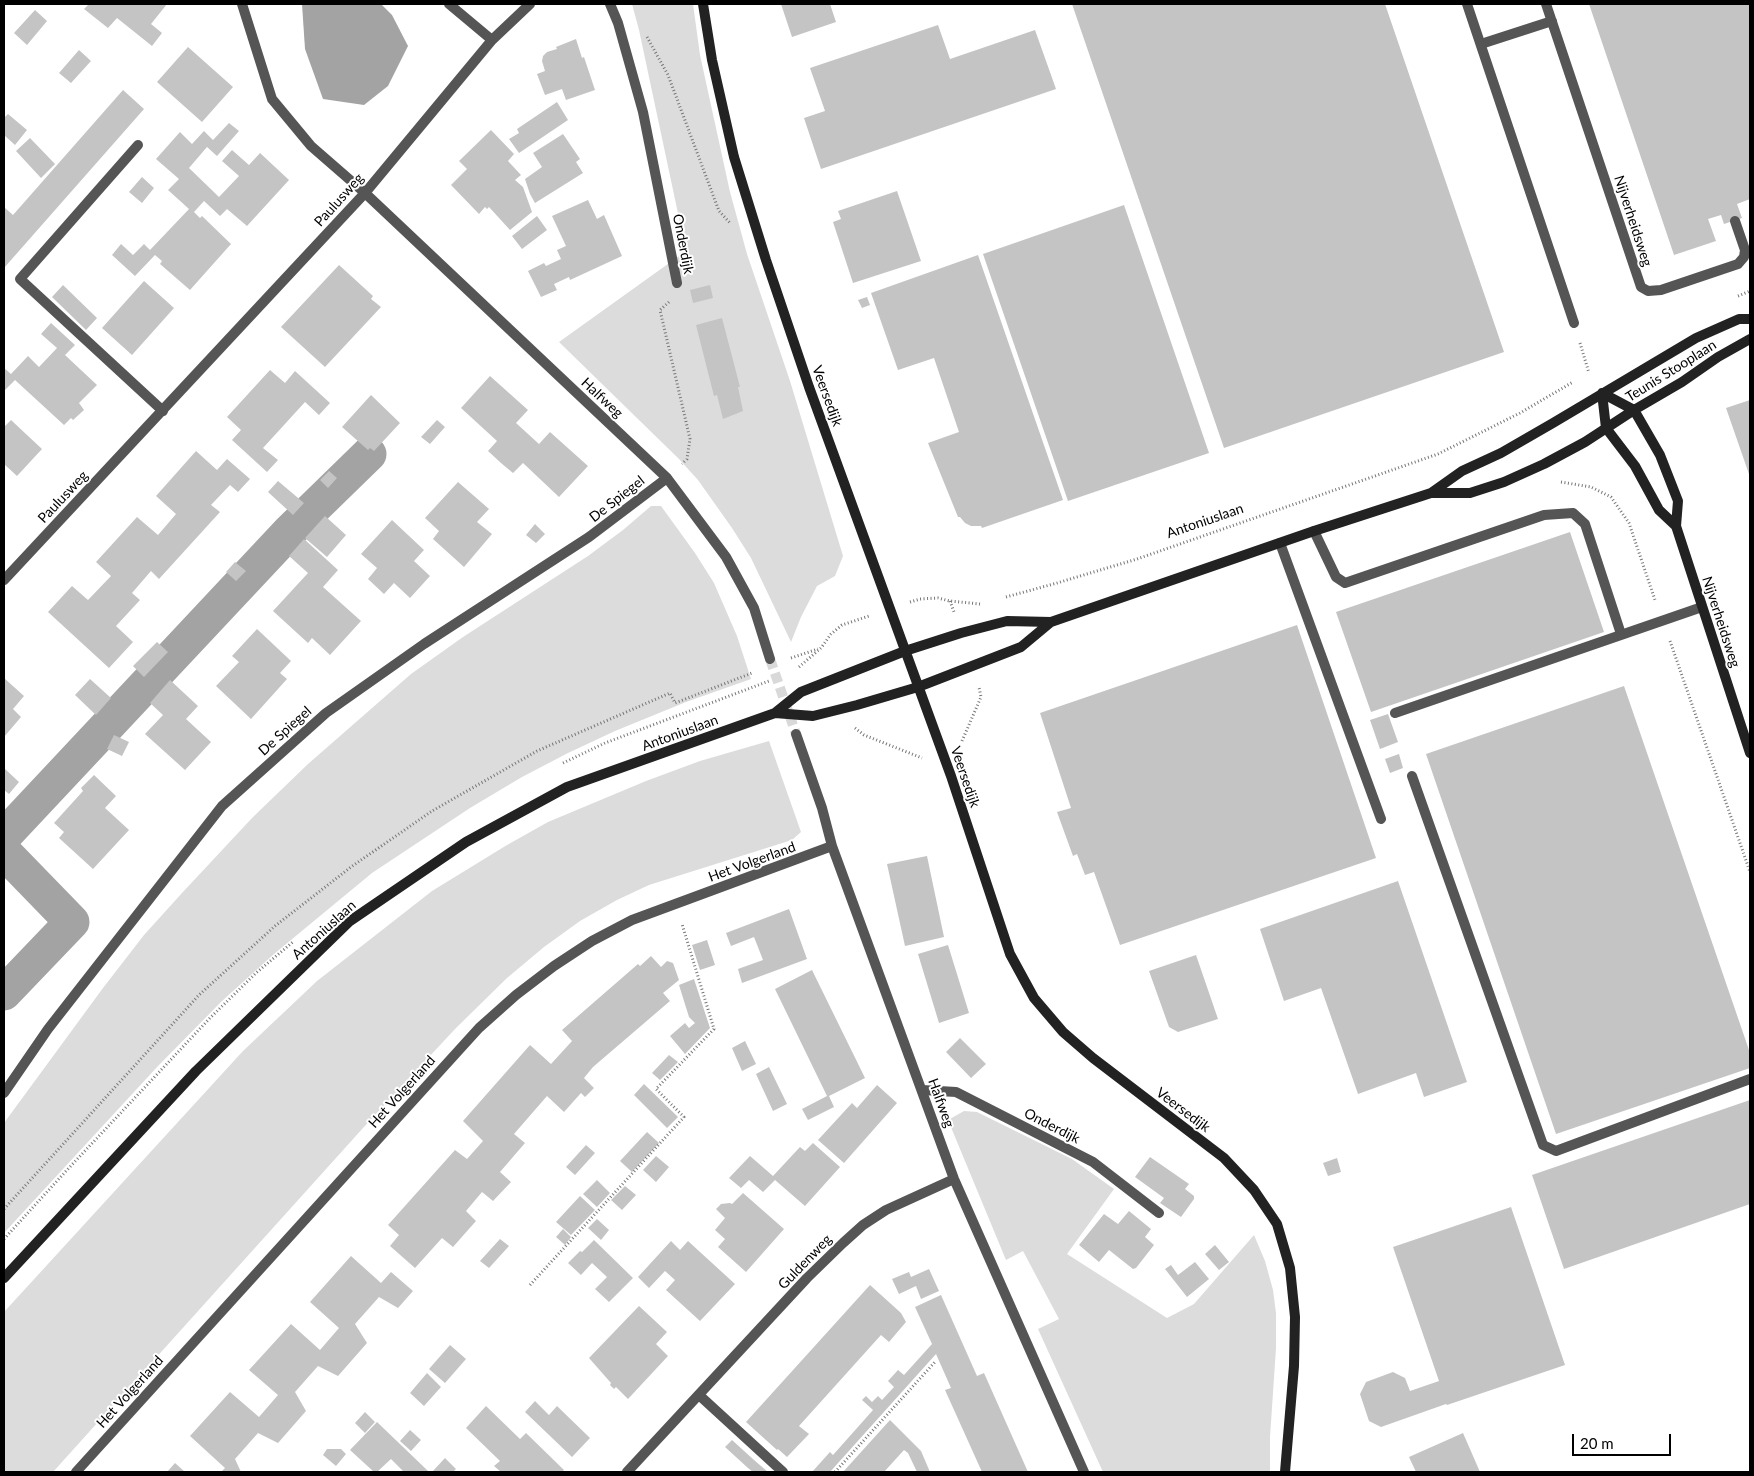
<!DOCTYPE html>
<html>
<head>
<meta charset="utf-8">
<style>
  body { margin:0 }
  #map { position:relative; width:1754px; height:1476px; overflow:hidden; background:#fff; font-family:Lato,sans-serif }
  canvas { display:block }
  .frame { position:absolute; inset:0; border:5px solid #000; pointer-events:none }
  .scale { position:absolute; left:1572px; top:1434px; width:99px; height:22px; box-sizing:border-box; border:2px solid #000; border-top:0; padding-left:6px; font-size:15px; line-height:18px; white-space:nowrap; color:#000; -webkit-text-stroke:4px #fff; paint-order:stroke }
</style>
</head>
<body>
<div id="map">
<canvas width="1754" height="1476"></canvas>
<div class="frame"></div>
<div class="scale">20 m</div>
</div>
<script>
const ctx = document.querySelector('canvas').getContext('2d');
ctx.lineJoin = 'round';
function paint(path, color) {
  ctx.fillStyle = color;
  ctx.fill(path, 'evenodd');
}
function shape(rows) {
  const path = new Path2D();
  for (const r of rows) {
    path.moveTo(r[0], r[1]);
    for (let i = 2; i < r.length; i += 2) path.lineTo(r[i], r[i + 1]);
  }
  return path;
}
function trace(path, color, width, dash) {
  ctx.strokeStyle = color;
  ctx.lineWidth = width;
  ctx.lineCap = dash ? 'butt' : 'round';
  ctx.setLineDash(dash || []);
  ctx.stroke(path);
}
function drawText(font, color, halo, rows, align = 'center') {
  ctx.font = font + ' Lato,sans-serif';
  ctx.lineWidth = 4;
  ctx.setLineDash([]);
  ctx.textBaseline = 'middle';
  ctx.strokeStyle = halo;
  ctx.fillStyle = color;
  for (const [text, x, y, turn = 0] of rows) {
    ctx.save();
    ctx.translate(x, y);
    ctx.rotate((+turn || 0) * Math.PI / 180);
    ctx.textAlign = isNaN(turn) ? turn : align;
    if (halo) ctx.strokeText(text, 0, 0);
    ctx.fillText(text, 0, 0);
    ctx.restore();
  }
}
const green = shape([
  [632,4,693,4,700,55,730,192,747,254,790,381,843,556,835,576,817,586,801,617,791,642,751,558,732,528,698,480,679,459,559,342,686,251,639,30],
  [651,506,661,506,695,553,714,583,737,636,751,679,686,702,615,731,568,753,522,777,470,808,372,873,274,954,222,1001,158,1066,4,1233,4,1123,103,988,144,935,182,893,253,817,308,764,411,674,463,637,588,556,623,530],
  [769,741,801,832,792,840,649,885,617,900,580,921,544,947,507,978,455,1029,363,1128,53,1472,4,1472,4,1312,243,1051,317,981,432,891,507,845,548,822,646,781,700,761],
  [964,1111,977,1112,1072,1159,1114,1189,1067,1254,1167,1318,1194,1304,1254,1235,1265,1261,1273,1290,1276,1313,1276,1348,1270,1437,1270,1472,1103,1472,1038,1329,1059,1319,1023,1251,1006,1260,948,1120]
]);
const water = shape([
  [302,4,381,4,392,15,408,46,388,86,364,105,323,99,305,49]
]);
const canal = shape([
  [4,836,290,531,369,454],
  [4,852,72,922,4,993]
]);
const building = shape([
  [89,4,167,4,151,24,162,33,152,46,117,18,108,28,84,9],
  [781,4,830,4,836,22,792,37],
  [1072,4,1385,4,1504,352,1224,448],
  [1589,4,1750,4,1750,199,1737,204,1742,218,1724,224,1721,215,1708,219,1716,241,1674,255],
  [35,10,47,21,27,45,14,33],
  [938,25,950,59,1035,30,1056,89,821,169,804,118,825,111,810,68],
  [576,39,582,58,584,57,595,90,566,100,562,89,545,95,537,74,545,71,542,61,543,56,547,52,557,49,556,47],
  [188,47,233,87,202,122,157,82],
  [79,50,91,61,71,83,59,73],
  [123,90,144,109,4,268,4,207,13,215],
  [557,102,568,120,519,153,509,139,519,133,517,129],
  [8,114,27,130,15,145,4,135,4,118],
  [229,123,239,131,217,156,207,147,189,168,219,197,239,176,222,161,232,150,249,165,260,153,289,180,247,226,227,209,220,216,204,201,194,212,200,218,202,216,231,244,190,290,160,264,162,261,155,255,135,276,112,255,121,244,133,255,144,244,150,250,189,209,168,190,179,179,156,159,180,132,192,144,204,131,213,140],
  [491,130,514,154,508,161,521,175,515,180,523,187,532,212,510,230,489,207,487,209,485,207,479,214,451,185,467,169,459,161],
  [563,134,580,159,576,162,583,173,535,203,530,194,525,179,542,167,533,153],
  [30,138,55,164,41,178,16,151],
  [142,177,154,188,142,203,129,192],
  [897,191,921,261,853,283,833,222,841,219,838,211],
  [588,200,597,219,604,215,622,256,570,280,569,277,554,284,557,290,541,297,528,271,544,263,546,266,561,259,557,250,566,246,552,216],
  [1124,205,1209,453,1068,501,983,254],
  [537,216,547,230,522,249,512,236],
  [978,255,1063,500,982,528,981,526,971,526,965,523,960,517,958,517,928,443,959,432,934,358,898,370,871,293],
  [339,265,373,296,371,299,381,307,325,367,281,327],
  [144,281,174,308,132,355,102,328],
  [63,285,97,318,86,330,52,297],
  [710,285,713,298,693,303,690,290],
  [867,297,870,305,862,308,858,300],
  [722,318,740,387,738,387,743,411,723,419,717,395,714,396,696,325],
  [51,323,75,345,65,355,97,385,79,403,84,410,73,420,71,418,64,425,15,380,5,390,4,389,4,368,11,374,28,356,39,367,57,348,41,334],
  [270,370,285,383,295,371,330,403,319,415,305,402,263,448,278,460,267,472,232,440,241,430,227,417],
  [490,376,528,410,516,423,539,444,550,432,588,466,559,497,523,463,513,473,501,463,488,451,497,441,461,408],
  [371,395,400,423,374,451,370,448,368,450,342,427],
  [1750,400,1750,477,1726,408],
  [11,420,42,449,17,476,4,464,4,427],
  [437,420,445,427,430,444,421,437],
  [196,451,217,470,227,459,250,479,238,492,230,485,211,505,220,512,159,579,151,571,132,593,140,600,116,626,133,642,109,668,48,612,72,586,88,600,111,576,96,562,137,517,158,535,176,514,156,496],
  [329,471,337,478,328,488,320,480],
  [278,481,304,503,293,515,268,492],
  [458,482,489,509,477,522,492,534,464,567,433,539,439,531,425,518],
  [325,516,346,535,327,557,305,538],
  [392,520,424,550,414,561,430,576,410,598,394,583,384,594,368,579,377,568,361,554],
  [535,524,545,534,536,543,526,535],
  [1570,532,1604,632,1371,712,1336,612],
  [304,539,338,570,323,587,361,621,330,655,312,638,308,643,273,611,308,573,289,556],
  [235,562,246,571,236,581,226,572],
  [1297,625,1376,858,1120,945,1094,872,1085,875,1077,854,1073,856,1057,812,1071,808,1040,713],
  [257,629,291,661,280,673,287,679,251,719,216,686,239,662,232,656],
  [157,642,168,652,144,677,133,666],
  [4,678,24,696,13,709,21,717,4,737],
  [90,679,111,698,96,715,75,695],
  [170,680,198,706,186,719,211,742,185,770,145,734,163,715,150,703],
  [1624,686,1750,1053,1750,1068,1556,1134,1426,754],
  [1388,714,1398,742,1380,749,1370,720],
  [114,735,129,742,122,756,107,749],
  [1399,754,1403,768,1390,773,1385,759],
  [4,768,19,782,9,794,4,790],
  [94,775,116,796,105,808,129,830,93,869,59,838,64,832,54,823,83,791,81,788],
  [927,856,944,937,905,946,887,864],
  [1398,881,1467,1082,1424,1097,1416,1073,1358,1094,1321,988,1284,1001,1260,929],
  [789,909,807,959,742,983,738,969,763,960,754,937,731,946,726,933],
  [707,940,715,965,700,970,692,945],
  [948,945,969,1013,939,1023,918,954],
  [1196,955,1218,1019,1178,1032,1169,1027,1149,971],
  [651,956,661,967,667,961,673,963,679,980,663,993,670,1001,593,1067,584,1078,594,1088,585,1097,581,1093,564,1112,547,1096,514,1134,525,1143,500,1172,511,1182,493,1201,482,1192,466,1211,476,1221,468,1230,453,1247,442,1238,415,1268,390,1246,399,1235,388,1225,455,1150,467,1159,483,1141,463,1121,530,1045,551,1064,572,1041,562,1030,638,964,640,966],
  [812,970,865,1078,829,1096,834,1107,808,1120,802,1109,827,1096,775,989],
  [694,979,710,1028,685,1054,670,1036,685,1023,689,1028,695,1023,689,1017,679,985],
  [960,1038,986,1064,971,1078,946,1052],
  [745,1041,756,1064,742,1071,732,1048],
  [669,1055,678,1062,660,1080,652,1073],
  [769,1067,787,1104,773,1111,756,1074],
  [644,1084,678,1117,667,1128,634,1095],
  [877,1085,897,1103,844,1163,818,1140,852,1103,857,1108],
  [1750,1100,1750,1204,1564,1269,1532,1175],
  [647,1132,659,1143,632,1172,620,1161],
  [813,1143,840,1167,805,1206,775,1180,763,1192,749,1180,741,1188,729,1178,750,1156,773,1176,800,1147,805,1151],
  [586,1145,595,1153,575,1175,566,1167],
  [656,1156,669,1167,656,1182,643,1170],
  [1150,1157,1189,1184,1185,1189,1194,1196,1194,1199,1181,1217,1160,1203,1164,1198,1135,1177],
  [1337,1158,1341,1172,1328,1176,1323,1163],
  [597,1180,610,1193,597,1207,583,1194],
  [625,1186,636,1195,622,1210,611,1200],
  [743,1193,784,1229,746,1272,718,1247,725,1239,715,1230,725,1218,716,1209,721,1204,730,1203,732,1204],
  [580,1196,595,1210,571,1235,556,1222],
  [1511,1207,1565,1365,1447,1405,1446,1404,1381,1427,1369,1421,1360,1394,1366,1382,1393,1372,1405,1378,1410,1391,1439,1381,1393,1247],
  [1129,1211,1151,1229,1145,1237,1154,1245,1136,1268,1133,1269,1109,1250,1099,1262,1079,1245,1104,1214,1118,1224],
  [597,1219,609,1230,601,1240,588,1228],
  [563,1229,571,1237,565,1245,556,1237],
  [500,1239,509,1246,489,1268,480,1261],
  [594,1240,633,1278,609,1302,595,1289,607,1277,592,1263,581,1275,568,1263,580,1251,582,1252],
  [671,1241,680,1250,688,1241,735,1284,700,1321,666,1290,675,1280,665,1271,649,1288,638,1277],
  [1215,1245,1229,1262,1219,1270,1205,1254],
  [351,1256,381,1283,391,1272,413,1291,398,1308,379,1297,355,1324,367,1343,338,1376,318,1366,295,1392,306,1411,278,1443,258,1433,235,1459,241,1472,221,1472,225,1468,190,1436,230,1392,259,1417,278,1395,249,1370,291,1324,320,1350,339,1328,310,1302],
  [1195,1262,1209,1279,1187,1297,1165,1269,1171,1265,1178,1275],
  [929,1269,939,1291,921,1299,916,1286,899,1294,892,1279,909,1272,911,1277],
  [870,1285,901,1313,906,1322,889,1342,881,1335,799,1426,809,1434,787,1457,778,1449,777,1450,746,1422],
  [941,1295,977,1376,984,1373,1028,1472,982,1472,945,1390,951,1388,936,1354,830,1472,812,1472,830,1452,833,1455,873,1410,862,1400,866,1396,872,1402,878,1396,882,1400,894,1387,888,1381,898,1370,904,1375,932,1344,915,1307],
  [639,1306,667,1332,656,1344,668,1356,628,1399,616,1387,614,1389,610,1385,611,1383,589,1358],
  [450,1345,466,1359,445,1383,429,1369],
  [427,1373,441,1387,424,1406,410,1393],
  [535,1401,549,1415,557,1406,590,1438,572,1457,525,1412],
  [486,1406,520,1439,526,1433,564,1470,562,1472,501,1472,494,1466,500,1461,466,1428],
  [365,1412,375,1422,365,1433,355,1423],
  [890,1420,921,1451,930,1472,917,1472,908,1453,904,1450,884,1472,843,1472],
  [377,1422,427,1470,429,1472,404,1472,391,1459,377,1472,374,1472,350,1450],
  [410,1430,421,1440,411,1451,400,1441],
  [1463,1433,1480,1472,1416,1472,1409,1457],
  [732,1440,754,1460,768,1472,753,1472,748,1468,725,1447],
  [327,1449,341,1449,346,1454,336,1466,323,1455],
  [445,1458,456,1469,453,1472,432,1472],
  [175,1463,185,1472,167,1472]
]);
const streetTunnel = shape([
  [770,659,796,734]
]);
const path = shape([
  [647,37,668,75,719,211,731,224],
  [1738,296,1750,291],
  [669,302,660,310,690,439,687,459,682,464],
  [1580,343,1589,373],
  [1561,482,1591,487,1611,497,1629,523,1655,600],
  [1006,597,1057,583,1137,559,1438,454,1520,413,1573,382],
  [950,601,954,612],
  [910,602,920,599,938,598,950,601,980,604],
  [1670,641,1750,872],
  [791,658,818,649],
  [799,667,821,648,831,634,842,625,869,616],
  [855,728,864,735,922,758],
  [962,741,981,697,979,687],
  [563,763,605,743,769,681],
  [4,1209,199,995,275,926,351,867,432,811,537,751,670,693,675,703,752,673],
  [4,1239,67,1170,210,1018,256,973,294,941],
  [530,1285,684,1117,656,1089,714,1029,682,924],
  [835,1472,935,1362]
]);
const lane = shape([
  [1546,4,1641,287,1648,291,1661,290,1738,264,1744,257,1745,250,1735,221],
  [1481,44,1552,21],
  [138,145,20,279,163,411],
  [1314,531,1336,577,1345,583,1544,515,1573,513,1585,524,1621,634],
  [1280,543,1381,819],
  [1395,713,1702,607],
  [1412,776,1543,1145,1556,1151,1750,1079],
  [922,1090,956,1092,1093,1162,1159,1213],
  [699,1395,783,1472]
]);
const street = shape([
  [242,4,272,99,311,146,365,193,667,478,726,557,754,608,770,659],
  [449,4,492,40],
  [610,4,618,23,643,112,677,283],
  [1467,4,1574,323],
  [4,580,365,193,492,40,530,4],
  [796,734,822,808,832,846,954,1179,1084,1472],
  [4,1093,48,1029,222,806,326,713,424,644,589,537,667,478],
  [76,1472,479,1028,516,995,554,966,592,941,632,920,832,846],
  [627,1472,807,1278,843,1243,863,1225,886,1210,954,1179]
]);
const secondary = shape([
  [703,4,712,60,734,157,766,260,809,387,951,776,1010,954,1034,998,1063,1032,1093,1058,1224,1158,1254,1190,1277,1224,1290,1268,1295,1317,1294,1366,1285,1472],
  [1602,393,1634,410,1660,455,1678,501,1676,526,1750,753],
  [1602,393,1606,428,1635,466,1659,510,1676,526],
  [1431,493,1470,493,1504,482,1544,464,1585,442,1634,410,1682,382,1718,357,1750,339],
  [775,713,813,716,857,705,918,687,1021,647,1051,622],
  [4,1278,196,1071,350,921,466,842,567,787,775,713,801,692,905,651,961,633,1007,621,1051,622,1314,531,1431,493,1462,471,1501,453,1553,423,1696,338,1739,319,1750,319]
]);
const streetNames = [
  ["Paulusweg",339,200,-48],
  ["Nijverheidsweg",1633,221,72],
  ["Onderdijk",683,244,79],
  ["Teunis Stooplaan",1671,371,-32],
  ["Veersedijk",827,396,70],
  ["Halfweg",602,398,43],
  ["Paulusweg",63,497,-47],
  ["De Spiegel",617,499,-38],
  ["Antoniuslaan",1205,521,-19],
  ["Nijverheidsweg",1721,622,72],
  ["De Spiegel",285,731,-42],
  ["Antoniuslaan",680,733,-20],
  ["Veersedijk",965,777,71],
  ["Het Volgerland",752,862,-20],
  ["Antoniuslaan",324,930,-42],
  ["Het Volgerland",402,1092,-48],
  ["Halfweg",941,1103,70],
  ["Veersedijk",1183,1110,37],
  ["Onderdijk",1052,1126,27],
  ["Guldenweg",805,1262,-46],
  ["Het Volgerland",130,1392,-48]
];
paint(green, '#dcdcdc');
paint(water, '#a3a3a3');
trace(canal, '#a3a3a3', 35);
paint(building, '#c4c4c4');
trace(streetTunnel, '#d9d9d9', 10, [10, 5]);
trace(path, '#777', 3, [1, 2.5]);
trace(lane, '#555', 10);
trace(street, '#555', 10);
trace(secondary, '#222', 10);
drawText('14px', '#000', '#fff', streetNames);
</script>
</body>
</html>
